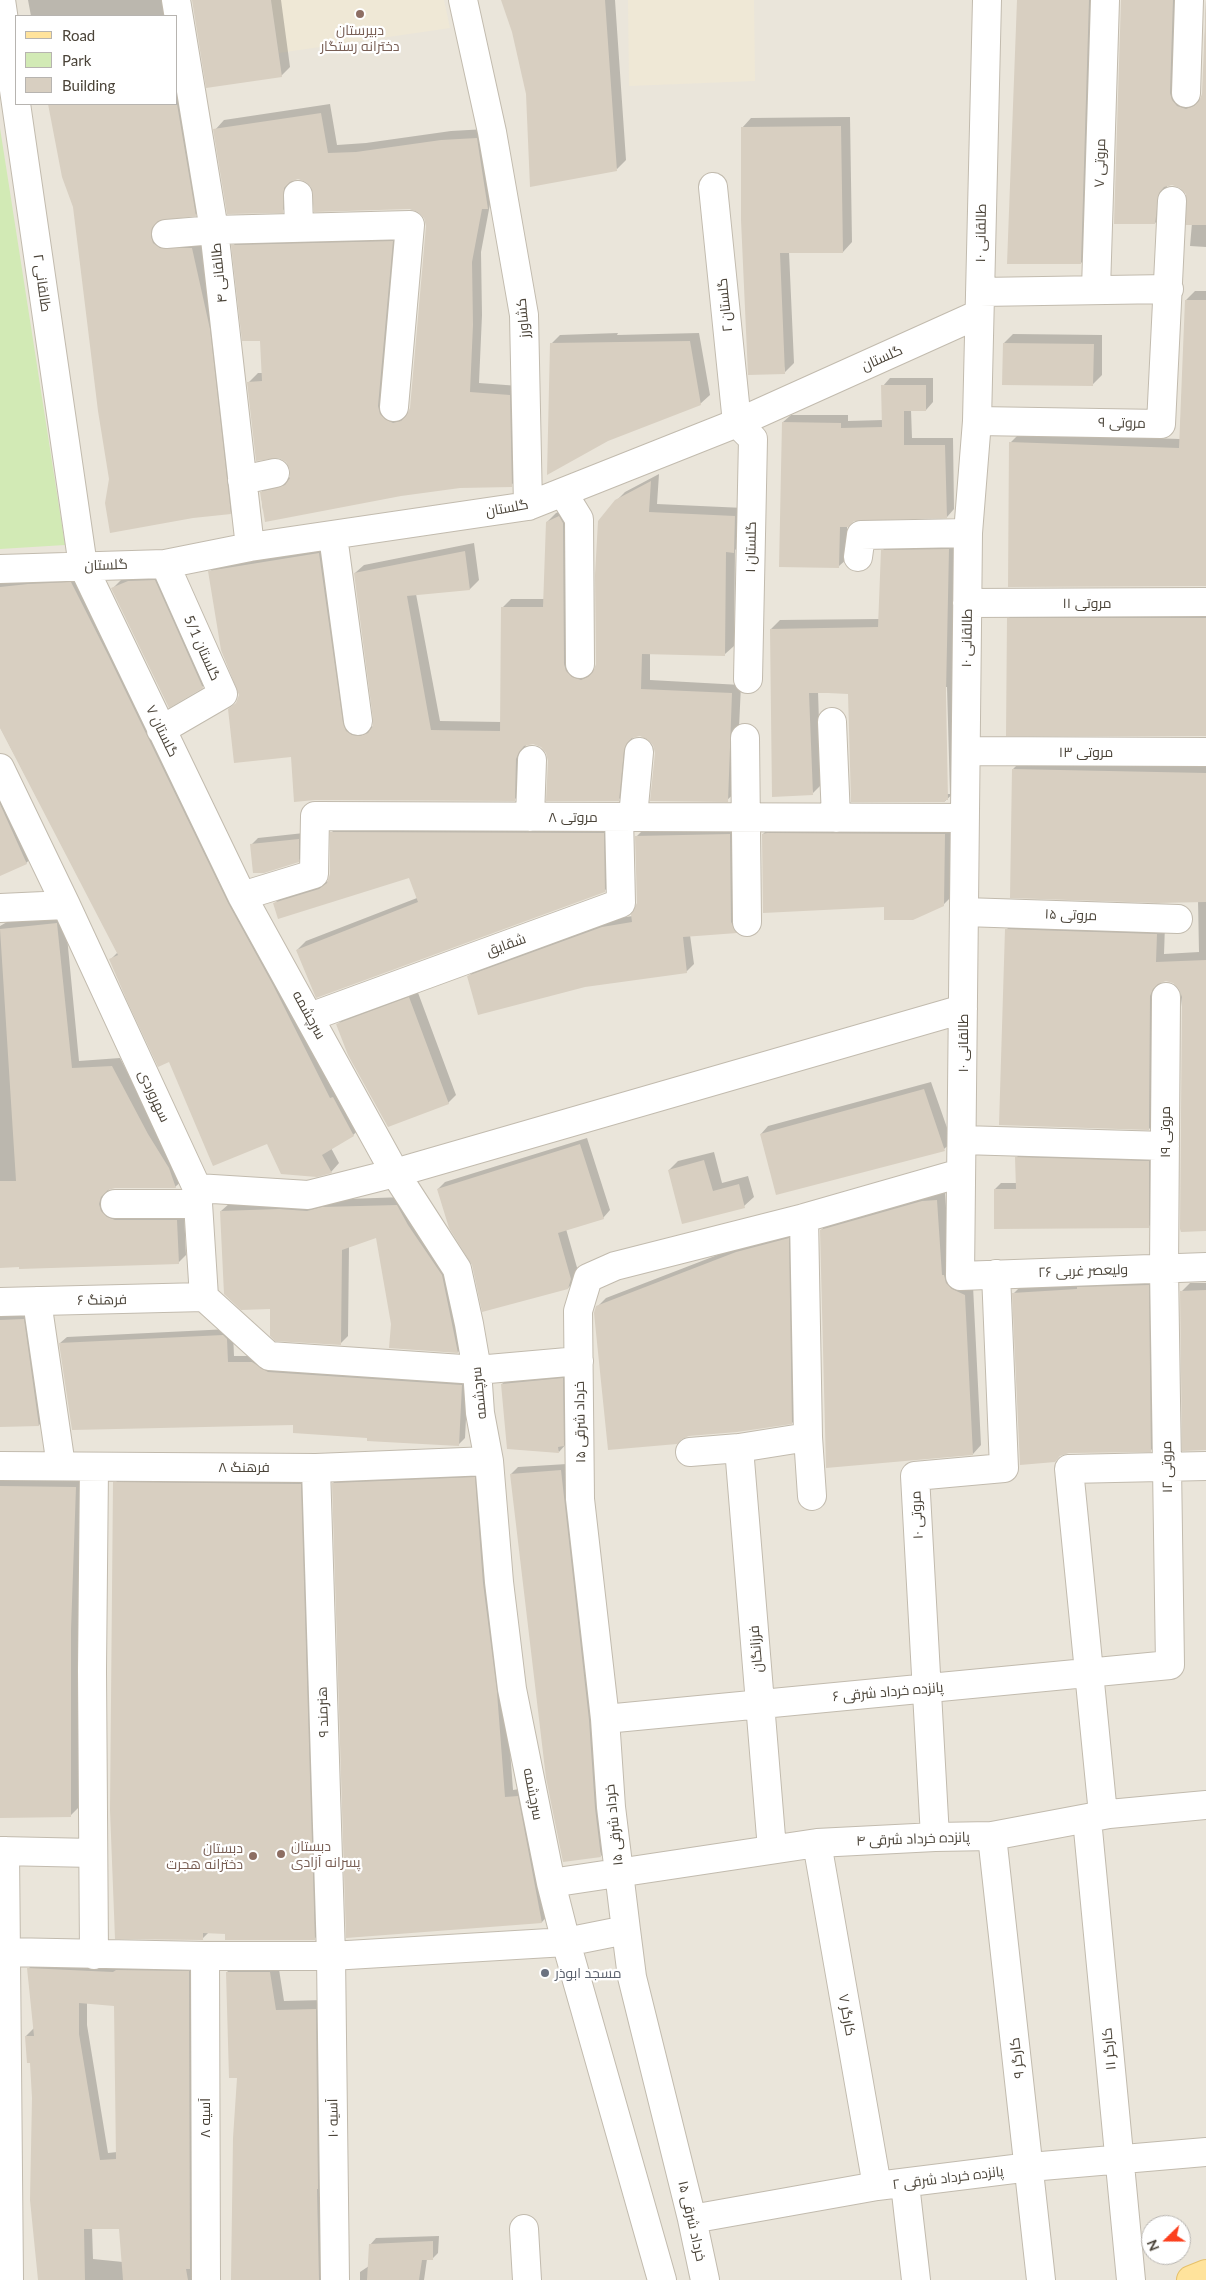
<!DOCTYPE html>
<html>
<head>
<meta charset="utf-8">
<style>
  body { margin:0 }
  #map { position:relative; width:1206px; height:2280px; overflow:hidden; background:#f6f3ec; font-family:Lato,sans-serif }
  canvas { display:block }
  .legend { position:absolute; left:15px; top:15px; width:162px; height:90px; box-sizing:border-box; background:#fff; border:1px solid #b7b4b0; margin:0; padding:6px 9px; list-style:none; font-size:15px; color:#4b4439 }
  .legend li { display:flex; align-items:center; gap:10px; height:25px }
  .legend b { width:25px; border:1px solid #b7b4b0 }
  .north { position:absolute; left:1141px; top:2215px; width:50px; height:50px; box-sizing:border-box; background:#fff; border:1px solid #b7b4b0; border-radius:50%; rotate:248deg; font-size:14px; font-weight:700; line-height:20px; text-align:center; color:#4b4439 }
  .north::after { content:''; display:block; margin:auto; width:18px; height:22px; background:#fc3f1d; clip-path:polygon(50% 0,100% 100%,50% 72%,0 100%) }
</style>
</head>
<body>
<div id="map">
<canvas width="1206" height="2280"></canvas>
<ul class="legend">
<li><b style="height:6px;background:#ffe39c"></b>Road</li>
<li><b style="height:14px;background:#d2eab5"></b>Park</li>
<li><b style="height:14px;background:#d8cfc1"></b>Building</li>
</ul>
<div class="north">N</div>
</div>
<script>
const ctx = document.querySelector('canvas').getContext('2d');
ctx.lineJoin = 'round';
function paint(path, color) {
  ctx.fillStyle = color;
  ctx.fill(path, 'evenodd');
}
function shape(rows) {
  const path = new Path2D();
  for (const r of rows) {
    path.moveTo(r[0], r[1]);
    for (let i = 2; i < r.length; i += 2) path.lineTo(r[i], r[i + 1]);
  }
  return path;
}
function trace(path, color, width, dash) {
  ctx.strokeStyle = color;
  ctx.lineWidth = width;
  ctx.lineCap = dash ? 'butt' : 'round';
  ctx.setLineDash(dash || []);
  ctx.stroke(path);
}
function drawText(font, color, halo, rows, align = 'center') {
  ctx.font = font + ' Lato,Cairo,sans-serif';
  ctx.lineWidth = 4.5;
  ctx.setLineDash([]);
  ctx.textBaseline = 'middle';
  ctx.strokeStyle = halo;
  ctx.fillStyle = color;
  for (const [text, x, y, turn = 0] of rows) {
    ctx.save();
    ctx.translate(x, y);
    ctx.rotate((+turn || 0) * Math.PI / 180);
    ctx.textAlign = isNaN(turn) ? turn : align;
    if (halo) ctx.strokeText(text, 0, 0);
    ctx.fillText(text, 0, 0);
    ctx.restore();
  }
}
const residential = shape([
  [0,0,1206,0,1206,2280,0,2280],
  [16,16,176,16,176,104,16,104],
  [1151,2225,1181,2225,1181,2255,1151,2255]
]);
const education = shape([
  [271,0,444,0,450,28,279,53],
  [628,0,754,0,755,81,629,86]
]);
const green = shape([
  [0,128,65,545,0,549]
]);
const shadow = shape([
  [28,0,170,0,173,16,31,16],
  [193,0,281,0,290,67,281,76],
  [502,0,615,0,626,160,617,169,527,94,513,32],
  [1017,0,1098,0,1090,254,1081,263],
  [1122,0,1182,0,1195,100,1201,99,1203,94,1206,0,1206,247,1190,246,1192,223,1187,194,1182,187,1173,184,1167,186,1164,214,1155,223],
  [176,38,204,206,195,215,160,219,159,225,201,239,218,320,239,504,230,513,193,517,110,479,74,207,64,177,50,104,176,104],
  [330,104,337,145,366,143,451,131,486,129,496,198,490,204,481,252,482,315,479,383,519,386,521,476,511,485,460,487,263,510,261,493,270,483,291,477,292,470,248,383,258,373,263,373,262,339,233,246,242,236,402,232,403,414,409,412,411,409,427,226,425,218,419,211,313,187,306,180,298,178,293,180,292,202,282,211,215,130,224,120],
  [850,117,852,242,843,252,789,252,794,363,785,372,742,128,751,118],
  [1195,291,1206,291,1206,585,1010,443,1019,434,1180,439,1186,300],
  [618,333,617,335,699,333,710,395,700,404,551,344,560,335],
  [1013,334,1102,335,1102,375,1093,384,1004,343],
  [890,378,933,378,933,402,926,410,911,410,912,438,953,438,954,509,947,517,854,520,847,526,847,559,839,566,783,422,791,415,848,415,848,421,883,420,883,386],
  [659,474,657,504,744,508,742,543,735,550,734,646,725,654,650,653,650,680,741,685,736,792,727,800,656,753,654,744,649,739,640,735,633,737,632,740,627,791,618,800,549,760,547,753,541,746,532,743,526,745,525,749,523,791,514,800,293,756,238,701,240,695,210,572,218,563,328,545,361,727,369,728,374,726,375,719,355,573,364,565,474,543,479,580,470,589,416,594,440,721,502,722,502,608,511,599,545,599,547,522,556,513,568,508,590,671,595,670,597,664,616,501,625,492],
  [957,541,957,790,945,801,850,693,818,691,821,785,813,793,771,629,780,620,879,619,882,551,891,542],
  [945,687,947,687,950,794,947,794],
  [163,572,211,678,202,687,113,588,121,580,138,573],
  [79,575,362,1127,353,1135,331,1148,339,1163,331,1172,267,1143,170,1060,111,959,118,952,0,727,0,580],
  [1206,609,1206,735,1008,619,1017,610],
  [1022,760,1206,764,1206,1230,1180,988,1174,982,1166,980,1160,982,1159,987,1158,1120,1149,1129,1006,930,1015,921,1165,925,1164,954,1199,952,1198,900,1013,769],
  [0,779,35,855,26,863,0,874],
  [340,824,612,824,613,882,604,891,297,950,306,941,417,898,410,876,275,903,283,895,329,881,331,874,332,832],
  [738,827,744,924,736,932,690,935,694,964,686,972,468,977,476,969,611,919,633,916,638,903,636,837,644,829],
  [769,828,951,828,950,898,944,904,885,905,763,834],
  [304,833,304,855,298,861,252,844,258,838],
  [65,916,79,1061,120,1058,183,1180,175,1187,115,1187,109,1189,107,1195,184,1212,186,1255,178,1263,0,1267,0,926,7,922],
  [417,990,456,1095,448,1103,337,1025,346,1016],
  [931,1082,952,1142,944,1149,761,1134,768,1126],
  [587,1138,610,1210,603,1218,566,1229,578,1271,575,1281,568,1288,473,1265,438,1189,445,1182],
  [714,1152,722,1183,748,1176,754,1197,744,1206,669,1170,678,1161],
  [1022,1152,1155,1156,1154,1221,1148,1227,995,1189,1001,1183,1017,1183,1016,1158],
  [945,1192,950,1267,973,1286,981,1445,973,1454,821,1230,830,1222],
  [405,1197,450,1267,466,1344,458,1352,392,1324,377,1236,349,1246,348,1336,340,1344,271,1308,221,1211,230,1203],
  [797,1230,801,1414,792,1423,597,1307,606,1298,746,1244],
  [1157,1277,1160,1441,1151,1450,1068,1452,1014,1293,1023,1284],
  [1190,1283,1206,1283,1206,1449,1181,1292],
  [32,1311,47,1417,39,1425,0,1425,0,1313],
  [229,1329,233,1332,234,1356,259,1356,468,1379,465,1438,458,1445,368,1437,295,1424,60,1343,67,1337],
  [571,1370,567,1443,559,1452,502,1384,511,1376],
  [567,1464,608,1849,601,1856,511,1474,518,1467],
  [483,1469,505,1683,513,1790,526,1788,550,1913,542,1922,347,1937,333,1483,342,1475],
  [124,1474,309,1475,323,1930,314,1939,209,1932,202,1939,115,1483],
  [0,1477,84,1478,79,1807,70,1816,0,1817],
  [37,1960,197,1963,197,2280,40,2280,34,2097,31,2062,26,2036,34,2028,28,1969],
  [87,2002,115,2004,117,2152,108,2153,87,2025],
  [92,2227,120,2227,123,2262,93,2259],
  [236,1963,278,1963,284,2001,324,2000,329,2280,232,2280,238,2077,227,1972],
  [439,2236,438,2253,432,2259,427,2259,424,2280,360,2280,360,2272,369,2266,370,2245,376,2238]
]);
const building = shape([
  [192,0,271,0,282,77,206,88],
  [501,0,605,0,617,171,530,187,526,94,512,32],
  [1017,0,1089,0,1081,264,1007,264],
  [1121,0,1173,0,1170,93,1172,100,1177,106,1186,109,1194,106,1199,101,1202,94,1206,0,1206,225,1186,225,1186,194,1180,188,1172,185,1164,187,1159,193,1155,224,1114,224],
  [48,104,177,104,196,216,158,221,152,228,151,236,153,243,160,248,192,248,210,329,231,514,193,518,110,533,105,503,109,479,98,411,73,207,62,177],
  [321,113,328,153,356,152,441,140,477,138,488,209,482,209,472,262,473,325,470,392,510,395,512,487,460,488,401,496,265,522,260,492,285,485,290,478,290,470,286,462,279,458,256,461,247,382,262,381,260,341,242,341,231,245,393,241,378,406,380,414,385,419,393,423,401,421,406,416,410,408,426,226,424,218,418,212,410,209,314,212,311,187,306,182,298,179,290,182,284,188,283,213,227,214,213,129],
  [841,126,843,253,780,253,785,374,748,375,741,220,741,127],
  [1185,300,1206,300,1206,586,1008,587,1009,442,1179,448],
  [690,341,701,405,608,441,547,475,550,343],
  [1003,343,1094,344,1093,386,1002,385],
  [881,385,926,385,926,411,904,411,904,445,945,445,947,518,854,521,848,527,840,527,839,568,779,567,782,422,841,423,841,428,882,427],
  [651,481,649,512,735,516,734,553,726,552,725,656,642,654,641,689,732,693,728,802,650,801,655,753,653,745,648,740,640,736,632,738,627,743,624,750,619,801,546,801,548,761,546,753,541,747,533,744,524,746,519,752,516,759,515,801,315,800,294,802,291,757,234,763,228,709,236,703,239,695,221,650,208,571,319,553,343,723,346,731,352,735,360,736,368,733,373,726,373,719,354,573,465,551,470,590,407,596,431,730,500,731,501,607,543,607,546,522,559,516,563,523,564,664,566,671,572,677,581,680,588,677,593,672,596,664,595,575,598,521,615,500],
  [949,549,946,693,948,800,945,800,945,802,851,802,848,694,828,693,809,693,813,795,772,797,770,629,878,627,881,550],
  [155,580,203,688,169,708,111,588,128,581],
  [71,582,108,655,228,903,273,985,330,1098,333,1097,354,1136,322,1155,332,1173,317,1177,281,1174,267,1144,213,1166,169,1062,158,1067,128,1003,109,959,118,955,0,728,0,587,28,584],
  [1007,618,1206,618,1206,736,1006,736],
  [1012,769,1206,773,1206,902,1157,903,1010,898],
  [0,804,27,864,0,876],
  [330,832,604,833,605,892,316,998,296,950,418,902,409,878,278,919,273,903,319,889,327,883,330,874],
  [767,833,945,834,944,906,913,920,884,920,884,907,763,913,762,834],
  [730,834,731,922,737,933,683,937,687,973,585,987,478,1015,467,976,602,927,632,922,631,914,637,903,635,836],
  [299,839,299,862,264,873,253,873,250,844],
  [57,923,72,1068,112,1066,148,1134,169,1168,176,1188,115,1188,108,1190,101,1197,99,1204,101,1211,107,1217,115,1220,177,1220,179,1264,19,1269,19,1267,0,1268,0,1181,16,1181,0,929],
  [1005,929,1157,934,1156,962,1206,960,1206,1231,1181,1232,1180,1229,1182,997,1179,989,1173,983,1166,981,1158,984,1153,989,1150,996,1149,1130,999,1125],
  [409,997,449,1104,388,1127,348,1055,336,1024],
  [924,1089,945,1151,776,1195,760,1134],
  [580,1144,604,1219,558,1233,571,1279,568,1289,482,1312,472,1265,449,1228,437,1189],
  [1015,1157,1149,1161,1149,1228,994,1229,994,1189,1016,1189],
  [704,1160,713,1191,739,1184,745,1208,682,1224,668,1170],
  [937,1200,942,1275,944,1275,946,1283,952,1289,965,1295,973,1455,826,1468,820,1230,922,1201],
  [397,1205,408,1225,442,1275,458,1353,389,1348,391,1324,376,1238,342,1250,341,1345,275,1341,270,1336,270,1309,241,1310,224,1294,220,1211,279,1209,307,1211,322,1207],
  [789,1238,792,1424,737,1432,689,1436,682,1439,677,1444,608,1450,594,1313,596,1306,736,1252],
  [1149,1285,1151,1452,1069,1453,1060,1456,1055,1462,1020,1465,1012,1293,1077,1289,1077,1287],
  [1206,1290,1206,1450,1182,1451,1180,1291],
  [24,1319,39,1426,0,1427,0,1320],
  [223,1335,227,1339,228,1362,252,1362,268,1372,462,1385,459,1446,367,1441,367,1438,293,1433,293,1425,72,1430,59,1343],
  [563,1378,564,1446,558,1447,559,1453,507,1449,501,1384],
  [561,1470,589,1720,595,1808,601,1857,563,1862,546,1778,510,1474],
  [475,1477,483,1583,497,1692,505,1797,518,1796,542,1923,346,1938,332,1483],
  [113,1482,301,1484,315,1940,225,1940,225,1934,203,1933,203,1940,115,1939,110,1810],
  [0,1486,76,1487,71,1630,71,1817,0,1818],
  [27,1968,113,1972,116,1970,189,1971,190,2269,186,2269,188,2280,123,2280,119,2229,84,2229,85,2280,38,2280,30,2200,32,2098,30,2063,27,2063,25,2036,34,2036],
  [79,2003,114,2006,116,2159,100,2160,79,2034],
  [226,1972,270,1972,276,2010,316,2009,318,2189,317,2189,319,2280,231,2280,233,2138,237,2078,229,2078],
  [433,2241,433,2260,422,2260,419,2280,367,2280,369,2244]
]);
const minor = shape([
  [1,0,83,566,242,896,395,1173,457,1269,469,1324,477,1370,480,1413,489,1461,499,1582,512,1689,551,1883,566,1942,662,2280],
  [176,0,214,230,250,547],
  [463,0,492,132,524,315,528,506],
  [987,0,977,421,968,533,960,1276,1206,1267],
  [1186,93,1189,0],
  [713,187,737,423,753,439,748,679],
  [298,195,299,227],
  [166,234,214,230,410,225,394,407],
  [1096,289,1105,0],
  [980,292,1169,289],
  [977,421,1161,424,1172,201],
  [242,480,275,473],
  [563,493,579,519,580,664],
  [333,536,358,721],
  [858,557,861,535,968,533],
  [0,569,165,564,250,547,528,506,737,423,979,314],
  [967,603,1206,602],
  [832,722,836,818],
  [161,730,223,694,165,564],
  [745,738,747,922],
  [966,751,1206,752],
  [0,768,66,905,197,1188,204,1297],
  [530,817,532,760],
  [633,817,639,752],
  [242,896,314,874,315,816,965,818],
  [0,908,66,905],
  [964,912,1178,919],
  [310,1017,621,903,619,817],
  [962,1140,1165,1146],
  [197,1188,308,1195,395,1173,963,1009],
  [115,1204,197,1204],
  [204,1297,269,1356,477,1370,579,1361],
  [37,1301,61,1466],
  [0,1302,204,1297],
  [808,1437,812,1496],
  [739,1448,771,1837,774,1849],
  [690,1452,739,1448,808,1437,804,1218],
  [0,1466,316,1468,489,1461],
  [316,1468,331,1956,335,2280],
  [605,1719,1170,1665,1164,1268,1166,997],
  [1109,1814,1102,1804,1069,1469,1206,1466],
  [1087,1819,1131,2280],
  [992,1836,1041,2280],
  [935,1837,915,1476,1004,1468,996,1274],
  [817,1843,877,2186],
  [0,1851,93,1853],
  [5,1851,9,2280],
  [551,1883,817,1843,935,1837,992,1836,1109,1814,1206,1805],
  [6,1952,205,1956,331,1956,566,1942,626,1930],
  [94,1955,92,1670,94,1467],
  [205,1956,206,2280],
  [905,2184,916,2280],
  [692,2219,877,2186,1030,2167,1206,2152],
  [524,2229,527,2280],
  [705,2280,692,2219,632,1977,626,1930,611,1807,605,1719,580,1499,578,1311,588,1278,615,1266,804,1218,961,1173]
]);
const major = shape([
  [1191,2280,1206,2274]
]);
const markers = [
  [360,14,5,"#8d6e63"],
  [281,1854,5,"#8d6e63"],
  [253,1856,5,"#8d6e63"],
  [545,1973,5,"#6b7280"]
];
const educationNames = [
  ["دبیرستان",360,30],
  ["دخترانه رستگار",360,46],
  ["دبستان",291,1846,"left"],
  ["پسرانه آزادی",291,1862,"left"],
  ["دبستان",243,1848,"right"],
  ["دخترانه هجرت",243,1864,"right"]
];
const streetNames = [
  ["مروتی ۷",1100,163,-88],
  ["طالقانی ۱۰",981,233,-89],
  ["طالقانی ۴",219,273,-96],
  ["طالقانی ۲",42,283,82],
  ["گلستان ۲",725,305,-96],
  ["کشاورز",523,318,-95],
  ["گلستان",882,358,-24],
  ["مروتی ۹",1122,423,1],
  ["گلستان",507,508,-10],
  ["گلستان ۱",751,547,-89],
  ["گلستان",106,565,-2],
  ["مروتی ۱۱",1087,603],
  ["طالقانی ۱۰",967,638,-89],
  ["گلستان 5/1",202,648,66],
  ["گلستان ۷",162,731,64],
  ["مروتی ۱۳",1086,752],
  ["مروتی ۸",573,817],
  ["مروتی ۱۵",1071,915,2],
  ["شقایق",506,945,-20],
  ["سرچشمه",309,1015,61],
  ["طالقانی ۱۰",963,1043,-90],
  ["سهروردی",154,1096,65],
  ["مروتی ۱۹",1165,1132,-90],
  ["ولیعصر غربی ۲۶",1083,1271,-2],
  ["فرهنگ ۶",102,1300,-1],
  ["سرچشمه",479,1393,-96],
  ["۱۵ خرداد شرقی",580,1422,-91],
  ["فرهنگ ۸",244,1467],
  ["مروتی ۱۲",1167,1467,-91],
  ["مروتی ۱۰",917,1515,-93],
  ["فرزانگان",756,1649,-95],
  ["پانزده خرداد شرقی ۶",888,1692,-5],
  ["هنرمند ۹",323,1712,-92],
  ["سرچشمه",533,1794,79],
  ["۱۵ خرداد شرقی",614,1825,-96],
  ["پانزده خرداد شرقی ۴",913,1839,-2],
  ["کارگر ۷",847,2015,80],
  ["کارگر ۱۱",1109,2049,-96],
  ["کارگر ۹",1017,2058,-97],
  ["آسیه ۸",205,2118,-90],
  ["آسیه ۱۰",333,2118,-91],
  ["پانزده خرداد شرقی ۲",948,2178,-7],
  ["۱۵ خرداد شرقی",692,2221,77]
];
const worshipNames = [
  ["مسجد ابوذر",555,1973]
];
paint(residential, '#eae5da');
paint(education, '#efe8d6');
paint(green, '#d2eab5');
paint(shadow, '#0003');
paint(building, '#d8cfc1');
trace(minor, '#c2bbae', 30);
trace(major, '#e6c16a', 30);
trace(minor, '#fff', 28);
trace(major, '#ffe39c', 28);
for (const [x, y, r, color] of markers) {
  const dot = new Path2D();
  dot.arc(x, y, r, 0, 2 * Math.PI);
  ctx.fillStyle = color;
  ctx.fill(dot);
  trace(dot, '#fff', 2);
}
drawText('14px', '#785e54', '#fff', educationNames);
drawText('14px', '#4b4439', '#fff', streetNames);
drawText('14px', '#5b616d', '#fff', worshipNames, 'left');
</script>
</body>
</html>
